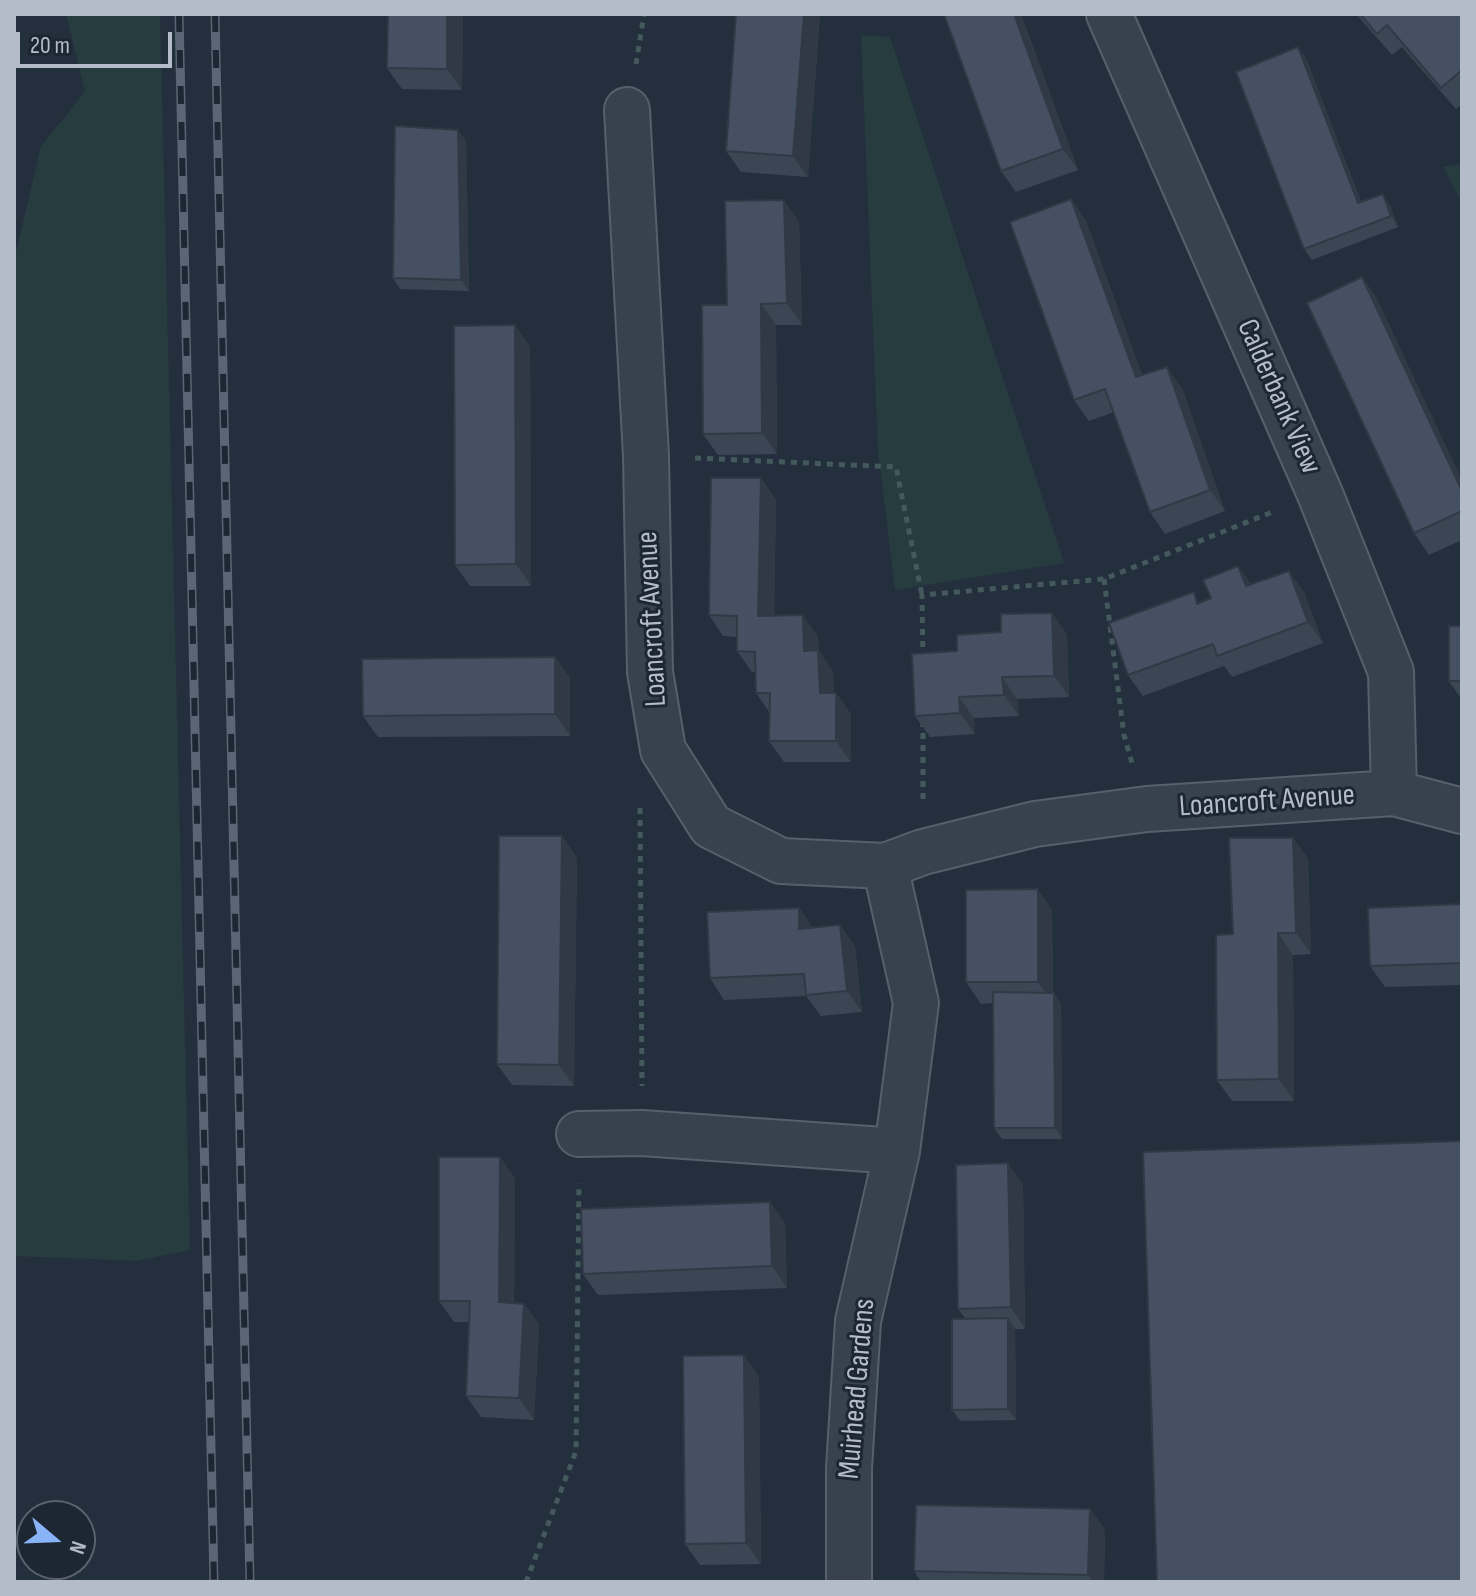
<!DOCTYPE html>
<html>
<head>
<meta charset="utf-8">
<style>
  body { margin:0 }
  #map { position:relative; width:1476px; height:1596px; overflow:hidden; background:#242f3e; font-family:"Sofia Sans Condensed",sans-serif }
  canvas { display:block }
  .frame { position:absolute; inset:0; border:16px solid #b4bcc9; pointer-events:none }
  .north { position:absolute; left:16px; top:1500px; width:80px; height:80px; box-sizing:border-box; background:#1d2633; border:2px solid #59626f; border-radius:50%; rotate:109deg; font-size:22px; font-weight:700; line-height:32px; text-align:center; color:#b4bcc9 }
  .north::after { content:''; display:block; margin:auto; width:28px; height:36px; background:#8ab4f8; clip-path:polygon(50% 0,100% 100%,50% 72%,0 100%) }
  .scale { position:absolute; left:16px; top:32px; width:156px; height:36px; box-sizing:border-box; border:4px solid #b4bcc9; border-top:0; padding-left:10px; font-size:24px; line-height:28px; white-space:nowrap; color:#b4bcc9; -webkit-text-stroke:6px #1d2633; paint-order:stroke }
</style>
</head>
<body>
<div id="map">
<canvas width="1476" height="1596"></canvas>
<div class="frame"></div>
<div class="north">N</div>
<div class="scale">20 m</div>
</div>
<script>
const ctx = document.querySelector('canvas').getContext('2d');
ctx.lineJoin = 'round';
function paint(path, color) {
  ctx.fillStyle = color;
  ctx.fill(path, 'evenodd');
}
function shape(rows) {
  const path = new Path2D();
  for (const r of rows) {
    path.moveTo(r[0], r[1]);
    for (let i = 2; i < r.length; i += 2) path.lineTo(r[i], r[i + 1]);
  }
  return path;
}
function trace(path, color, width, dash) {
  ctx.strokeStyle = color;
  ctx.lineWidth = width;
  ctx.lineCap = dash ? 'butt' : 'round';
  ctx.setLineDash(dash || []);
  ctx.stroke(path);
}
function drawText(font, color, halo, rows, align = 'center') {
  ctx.font = font + ' "Sofia Sans Condensed",sans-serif';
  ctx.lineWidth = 6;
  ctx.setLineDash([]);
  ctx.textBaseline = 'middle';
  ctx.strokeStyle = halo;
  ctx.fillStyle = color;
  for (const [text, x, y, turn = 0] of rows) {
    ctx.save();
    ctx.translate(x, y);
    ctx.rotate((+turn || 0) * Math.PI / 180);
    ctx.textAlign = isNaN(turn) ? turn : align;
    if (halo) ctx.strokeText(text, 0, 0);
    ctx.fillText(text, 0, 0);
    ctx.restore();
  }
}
const green = shape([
  [66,14,160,14,190,1250,137,1261,14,1256,14,261,41,146,85,92],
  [861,35,890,37,1064,563,895,590,878,450],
  [1462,164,1462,203,1443,167]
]);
const path = shape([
  [636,64,644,14],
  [695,458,896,467,922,595],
  [1104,579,1124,735,1132,763],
  [923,659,922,595,1104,579,1275,511],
  [923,721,923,803],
  [640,808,642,1086],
  [526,1582,576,1451,579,1183]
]);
const street = shape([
  [1109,14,1320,494,1391,672,1394,793],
  [627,110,646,456,650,672,663,750,711,826,781,861,885,866,923,852,1035,824,1147,809,1394,793,1462,811],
  [579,1134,642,1133,897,1151],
  [849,1582,849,1468,858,1321,897,1151,916,1003,885,866]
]);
const rail = shape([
  [179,14,214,1582],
  [215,14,250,1582]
]);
const wall = shape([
  [388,14,463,14,462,90,402,89,387,68],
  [736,14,820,14,808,177,741,172,726,151],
  [944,14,1021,14,1078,170,1016,192,1001,171],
  [1356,14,1462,14,1462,104,1456,109,1402,47,1392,55],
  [1306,58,1361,202,1390,205,1398,227,1312,260,1304,249],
  [466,141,469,291,400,289,393,278],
  [1071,199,1086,221,1142,375,1182,388,1225,511,1165,534,1150,512,1114,412,1089,421,1074,400],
  [799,221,802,325,776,325,777,454,718,455,703,434,727,305],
  [1362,277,1377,299,1462,481,1462,540,1429,555,1414,533],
  [515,325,530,347,531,586,470,586,455,565],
  [761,478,776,500,774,616,803,615,818,637,819,651,833,672,834,693,836,693,851,714,851,762,784,762,769,741,770,713,756,693,756,672,752,672,737,651,737,637,723,636,709,615],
  [1251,584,1304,592,1323,643,1232,677,1224,666,1143,696,1128,675,1201,602],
  [1462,626,1462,700,1449,681],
  [1067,634,1069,697,1017,699,1019,716,974,718,975,734,930,737,915,716,957,651],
  [555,657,570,678,570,736,378,737,363,716],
  [562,836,577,858,574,1086,512,1085,497,1064],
  [1293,838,1308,859,1311,954,1293,955,1294,1101,1232,1101,1217,1080],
  [1462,904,1462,985,1385,987,1370,966],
  [799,908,813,928,840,925,855,946,862,1012,821,1016,806,996,724,1000,710,978],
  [1052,910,1053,993,1061,1004,1062,1139,1002,1139,994,1128,993,1003,981,1004,966,982],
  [515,1178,514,1303,524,1304,539,1325,534,1420,481,1417,466,1396,469,1322,454,1322,439,1301],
  [1023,1185,1025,1329,1015,1329,1016,1420,960,1421,952,1410,965,1318,958,1309],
  [785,1223,787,1288,598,1295,583,1274],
  [759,1376,761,1564,700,1565,685,1544],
  [1090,1509,1105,1530,1104,1582,921,1582,914,1571]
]);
const shadedWall = shape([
  [447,14,463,14,462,90,447,69],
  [804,14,820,14,808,177,793,156],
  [1014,14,1021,14,1078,170,1063,149],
  [1298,47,1306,58,1365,214,1358,203],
  [458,130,466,141,469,291,461,280],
  [1383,194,1390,205,1398,227,1391,216],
  [1071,199,1086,221,1151,399,1136,377],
  [784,200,799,221,802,325,787,303],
  [1362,277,1377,299,1462,481,1462,491],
  [761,304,776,325,777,454,762,433],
  [515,325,530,347,531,586,516,564],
  [1167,367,1182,388,1225,511,1210,490],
  [761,478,776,500,773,637,758,616],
  [1238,566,1253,587,1246,586],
  [1289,571,1304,592,1323,643,1308,622],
  [1052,613,1067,634,1069,697,1054,676],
  [803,615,818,637,819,651,833,672,835,714,820,693,804,651],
  [555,657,570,678,570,736,555,714],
  [1002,677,1017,699,1019,716,1004,695],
  [836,693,851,714,851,762,836,741],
  [959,697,974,718,975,734,960,713],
  [562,836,577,858,574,1086,559,1065],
  [1293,838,1308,859,1311,954,1296,933],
  [1038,889,1052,910,1053,1003,1038,982],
  [799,908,814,930,799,929],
  [840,925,855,946,862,1012,847,991],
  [1278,933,1293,955,1294,1101,1279,1079],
  [1054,993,1061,1004,1062,1139,1055,1128],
  [500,1157,515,1178,514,1324,499,1302],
  [1008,1163,1023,1185,1025,1329,1011,1307],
  [770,1202,785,1223,787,1288,772,1266],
  [524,1304,539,1325,534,1420,519,1398],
  [1008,1318,1015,1329,1016,1420,1008,1409],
  [744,1355,759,1376,761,1564,746,1543],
  [1090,1509,1105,1530,1104,1582,1093,1582,1088,1575]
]);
const building = shape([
  [388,14,447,14,447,69,387,68,388,14],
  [736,14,804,14,793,156,726,151,736,14],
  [944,14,1014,14,1063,149,1001,171,944,14],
  [1360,14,1462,14,1462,70,1441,88,1387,25,1377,34,1360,14],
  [1298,47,1358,203,1383,194,1391,216,1304,249,1236,72,1298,47],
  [395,126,458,130,461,280,393,278,395,126],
  [1071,199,1136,377,1167,367,1210,490,1150,512,1105,389,1074,400,1010,222,1071,199],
  [784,200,787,303,761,304,762,433,703,434,702,305,727,305,725,201,784,200],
  [1362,277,1462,491,1462,511,1414,533,1307,303,1362,277],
  [515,325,516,564,455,565,454,326,515,325],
  [711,478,761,478,758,616,803,615,804,651,818,650,820,693,836,693,836,741,769,741,770,693,756,693,755,652,737,651,737,616,709,615,711,478],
  [1238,566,1246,586,1289,571,1308,622,1217,656,1213,644,1128,675,1109,623,1194,592,1197,604,1211,598,1203,580,1238,566],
  [1052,613,1054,676,1002,677,1004,695,959,697,960,713,915,716,912,654,957,651,957,635,1001,632,1001,614,1052,613],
  [1449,626,1462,626,1462,681,1449,681,1449,626],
  [555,657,555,714,363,716,362,659,555,657],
  [499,836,562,836,559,1065,497,1064,499,836],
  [1229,838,1293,838,1296,933,1278,933,1279,1079,1217,1080,1216,935,1233,934,1229,838],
  [1038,889,1038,982,966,982,966,890,1038,889],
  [1462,904,1462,963,1370,966,1368,908,1462,904],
  [799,908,799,929,840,925,847,991,806,995,804,974,710,978,707,912,799,908],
  [993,992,1054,993,1055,1128,994,1128,993,992],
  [1462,1141,1462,1582,1157,1582,1143,1152,1462,1141],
  [439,1157,500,1157,499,1302,524,1304,519,1398,466,1396,470,1301,439,1301,439,1157],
  [1008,1163,1011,1307,958,1309,956,1165,1008,1163],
  [770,1202,772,1266,583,1274,581,1209,770,1202],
  [1008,1318,1008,1409,952,1410,952,1319,1008,1318],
  [744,1355,746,1543,685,1544,683,1356,744,1355],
  [916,1505,1090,1509,1088,1575,914,1571,916,1505]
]);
const streetNames = [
  ["Calderbank View",1278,397,66],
  ["Loancroft Avenue",653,619,-93],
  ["Loancroft Avenue",1267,802,-4],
  ["Muirhead Gardens",858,1389,-85]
];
paint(green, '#263c3f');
trace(street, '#565f6c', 48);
trace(path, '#44595c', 5, [6, 6]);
trace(street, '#38414e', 44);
trace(rail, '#5a6575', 9);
trace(rail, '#1d2633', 6, [18]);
paint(wall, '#3b4654');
paint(shadedWall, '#303945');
paint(building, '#455162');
trace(building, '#303945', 2);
drawText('30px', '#b4bcc9', '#1d2633', streetNames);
</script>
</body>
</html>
